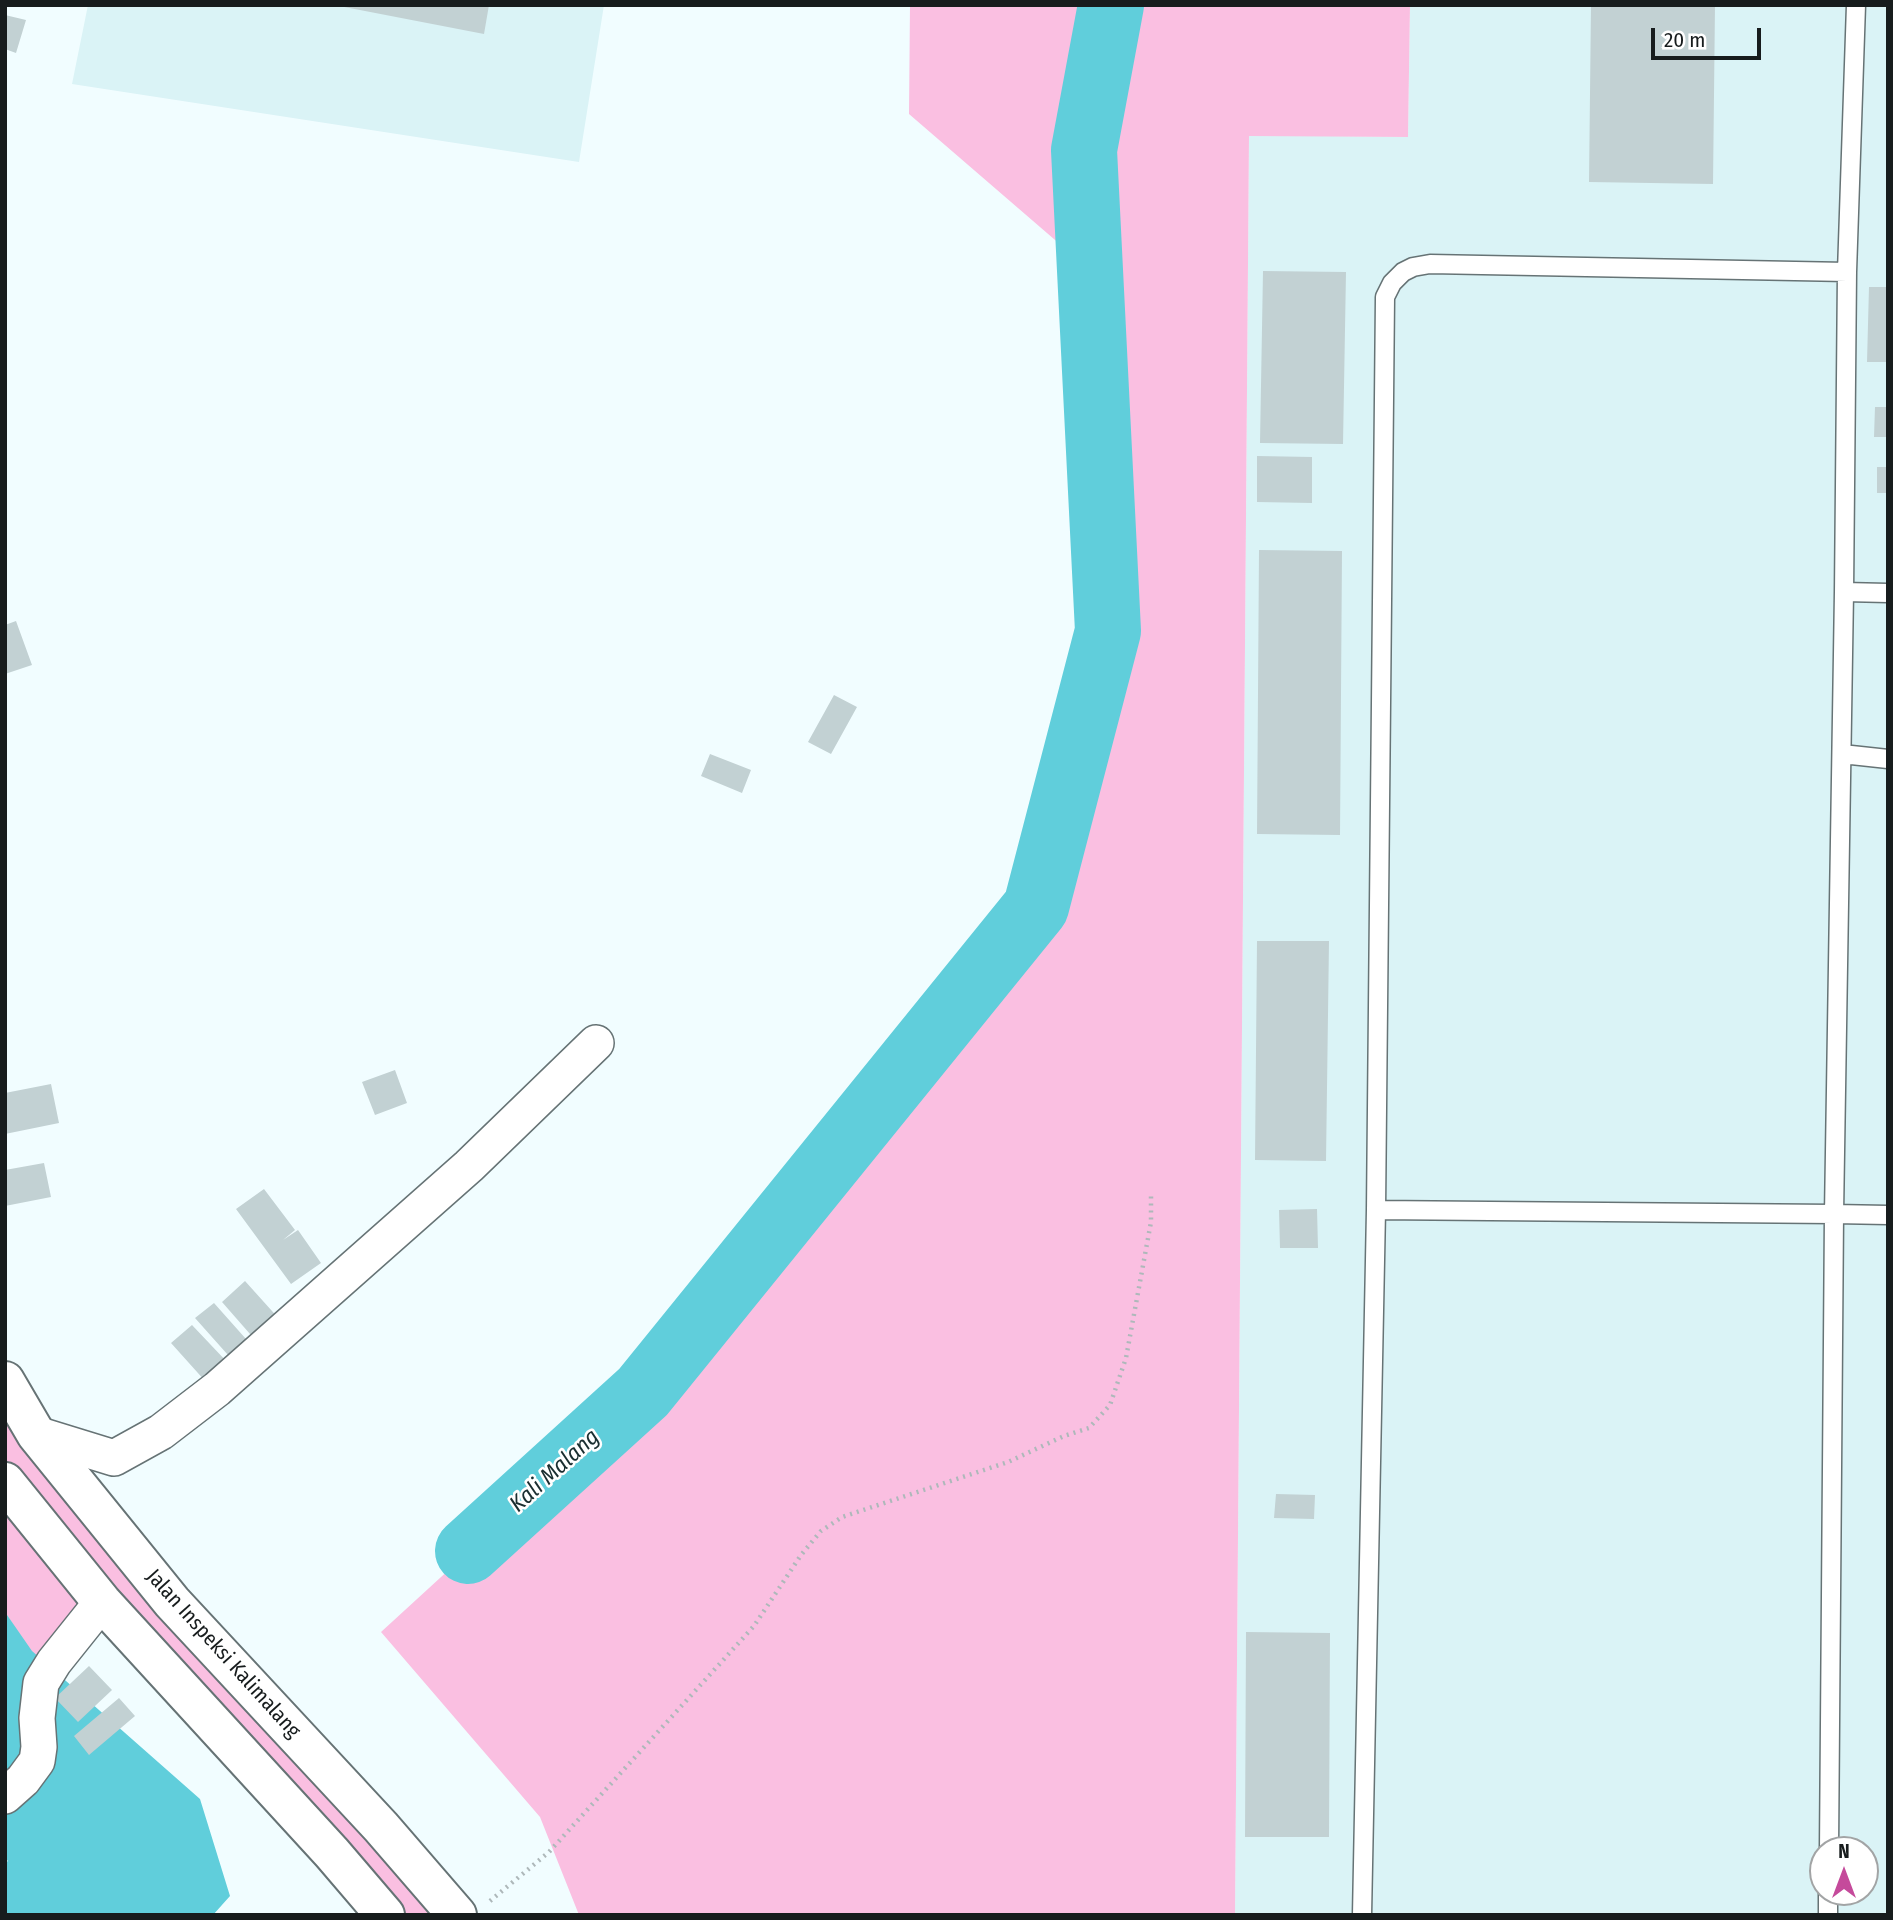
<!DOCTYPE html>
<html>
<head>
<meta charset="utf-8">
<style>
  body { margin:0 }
  #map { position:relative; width:1893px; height:1920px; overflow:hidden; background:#f1fdff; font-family:"Fira Sans Condensed",sans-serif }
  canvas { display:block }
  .frame { position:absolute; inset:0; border:7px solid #171c1d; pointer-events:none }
  .north { position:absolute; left:1809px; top:1836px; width:70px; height:70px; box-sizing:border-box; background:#fff; border:2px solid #a2a4a5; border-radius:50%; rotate:0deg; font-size:19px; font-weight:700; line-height:28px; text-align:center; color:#171c1d }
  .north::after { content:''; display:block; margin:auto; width:24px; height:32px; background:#c54a9b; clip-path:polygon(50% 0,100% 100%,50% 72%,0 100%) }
  .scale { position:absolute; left:1651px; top:28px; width:110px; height:32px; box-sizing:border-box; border:4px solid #171c1d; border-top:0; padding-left:9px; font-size:21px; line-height:24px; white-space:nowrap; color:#171c1d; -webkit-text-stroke:5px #fff; paint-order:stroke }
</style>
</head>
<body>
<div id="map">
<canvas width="1893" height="1920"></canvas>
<div class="frame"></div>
<div class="north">N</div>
<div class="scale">20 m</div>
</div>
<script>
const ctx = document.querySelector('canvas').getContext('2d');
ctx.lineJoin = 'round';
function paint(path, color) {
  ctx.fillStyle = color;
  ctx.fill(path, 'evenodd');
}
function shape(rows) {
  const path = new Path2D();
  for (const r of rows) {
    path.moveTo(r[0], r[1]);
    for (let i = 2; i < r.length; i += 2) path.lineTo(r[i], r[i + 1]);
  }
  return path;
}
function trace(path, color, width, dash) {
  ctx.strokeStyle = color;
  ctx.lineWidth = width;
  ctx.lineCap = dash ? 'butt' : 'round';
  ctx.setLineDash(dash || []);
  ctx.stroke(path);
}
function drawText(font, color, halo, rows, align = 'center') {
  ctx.font = font + ' "Fira Sans Condensed",sans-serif';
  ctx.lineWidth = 5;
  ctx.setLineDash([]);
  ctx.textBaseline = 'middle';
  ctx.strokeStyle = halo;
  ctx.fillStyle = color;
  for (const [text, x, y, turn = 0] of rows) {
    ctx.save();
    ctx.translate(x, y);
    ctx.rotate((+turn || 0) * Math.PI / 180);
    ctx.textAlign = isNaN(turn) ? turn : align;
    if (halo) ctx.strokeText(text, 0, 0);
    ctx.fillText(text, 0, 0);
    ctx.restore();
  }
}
const built = shape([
  [88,5,604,5,579,162,72,84],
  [1410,5,1888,5,1888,1915,1235,1915,1249,135,1408,137],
  [1823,1850,1865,1850,1865,1892,1823,1892]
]);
const green = shape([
  [910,5,1410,5,1408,137,1249,136,1235,1915,579,1915,540,1817,381,1632,643,1392,1036,907,1108,631,1091,271,909,114],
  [5,1373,457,1915,385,1915,102,1602,46,1676,5,1612]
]);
const water = shape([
  [5,1612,32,1651,200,1799,230,1896,213,1915,5,1915,5,1863,8,1861,5,1858]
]);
const river = shape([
  [468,1551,643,1392,1036,907,1108,631,1084,150,1111,5]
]);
const building = shape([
  [334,5,489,5,484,34],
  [1591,5,1715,5,1713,184,1589,182],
  [5,15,26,20,16,53,5,49],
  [1263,271,1346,272,1343,444,1260,443],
  [1869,287,1888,287,1888,362,1867,362],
  [1875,407,1888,407,1888,437,1874,437],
  [1257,456,1312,457,1312,503,1257,502],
  [1877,467,1888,467,1888,493,1877,493],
  [1259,550,1342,551,1340,835,1257,834],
  [16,621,32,665,5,674,5,625],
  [834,695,857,707,831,754,808,742],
  [710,754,751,770,742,793,701,776],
  [1257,941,1329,941,1326,1161,1255,1160],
  [395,1070,407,1103,375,1115,362,1082],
  [51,1084,59,1123,5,1134,5,1093],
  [44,1163,51,1197,5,1206,5,1170],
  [264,1189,295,1230,283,1240,298,1230,321,1263,291,1284,236,1209],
  [1317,1209,1318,1248,1280,1248,1279,1210],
  [245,1281,281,1321,257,1342,222,1302],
  [214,1303,254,1348,236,1364,195,1318],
  [192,1325,228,1363,206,1382,171,1343],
  [1276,1494,1315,1495,1314,1519,1274,1518],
  [1246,1632,1330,1633,1329,1837,1245,1837],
  [89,1666,112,1690,78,1722,55,1698],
  [119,1698,135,1716,89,1755,74,1736]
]);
const path = shape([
  [490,1901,549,1852,754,1626,801,1555,821,1531,842,1517,1008,1462,1064,1436,1089,1428,1110,1405,1126,1358,1151,1222,1151,1195]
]);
const lane = shape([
  [1844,592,1888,593],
  [1842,754,1888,759],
  [1376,1210,1385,297,1392,283,1403,272,1413,267,1430,264,1847,272],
  [1829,1850,1834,1214,1888,1215],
  [1362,1915,1376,1210,1834,1214,1844,592,1847,272,1856,5],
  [1828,1915,1828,1892]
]);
const street = shape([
  [36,1434,114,1458,161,1432,217,1389,469,1166,596,1043],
  [5,1796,23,1780,37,1761,39,1747,37,1718,41,1683,54,1662,102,1602]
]);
const primary = shape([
  [5,1381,36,1434,172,1602,381,1827,457,1915],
  [5,1482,102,1602,332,1853,385,1915]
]);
const streetNames = [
  ["Jalan Inspeksi Kalimalang",223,1654,48]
];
const waterNames = [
  ["Kali Malang",555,1471,-42]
];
paint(built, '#daf3f6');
paint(green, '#fabfe1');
paint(water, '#60cedb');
trace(river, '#60cedb', 66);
paint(building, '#c2d1d3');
trace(lane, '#667375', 21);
trace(street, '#667375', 38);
trace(primary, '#667375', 42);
trace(path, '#aeb8ba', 4.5, [2, 5]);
trace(lane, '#fff', 18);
trace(street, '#fff', 35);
trace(primary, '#fff', 38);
drawText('21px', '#171c1d', '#fff', streetNames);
drawText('italic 23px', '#1a2e30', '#fff', waterNames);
</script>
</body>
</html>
